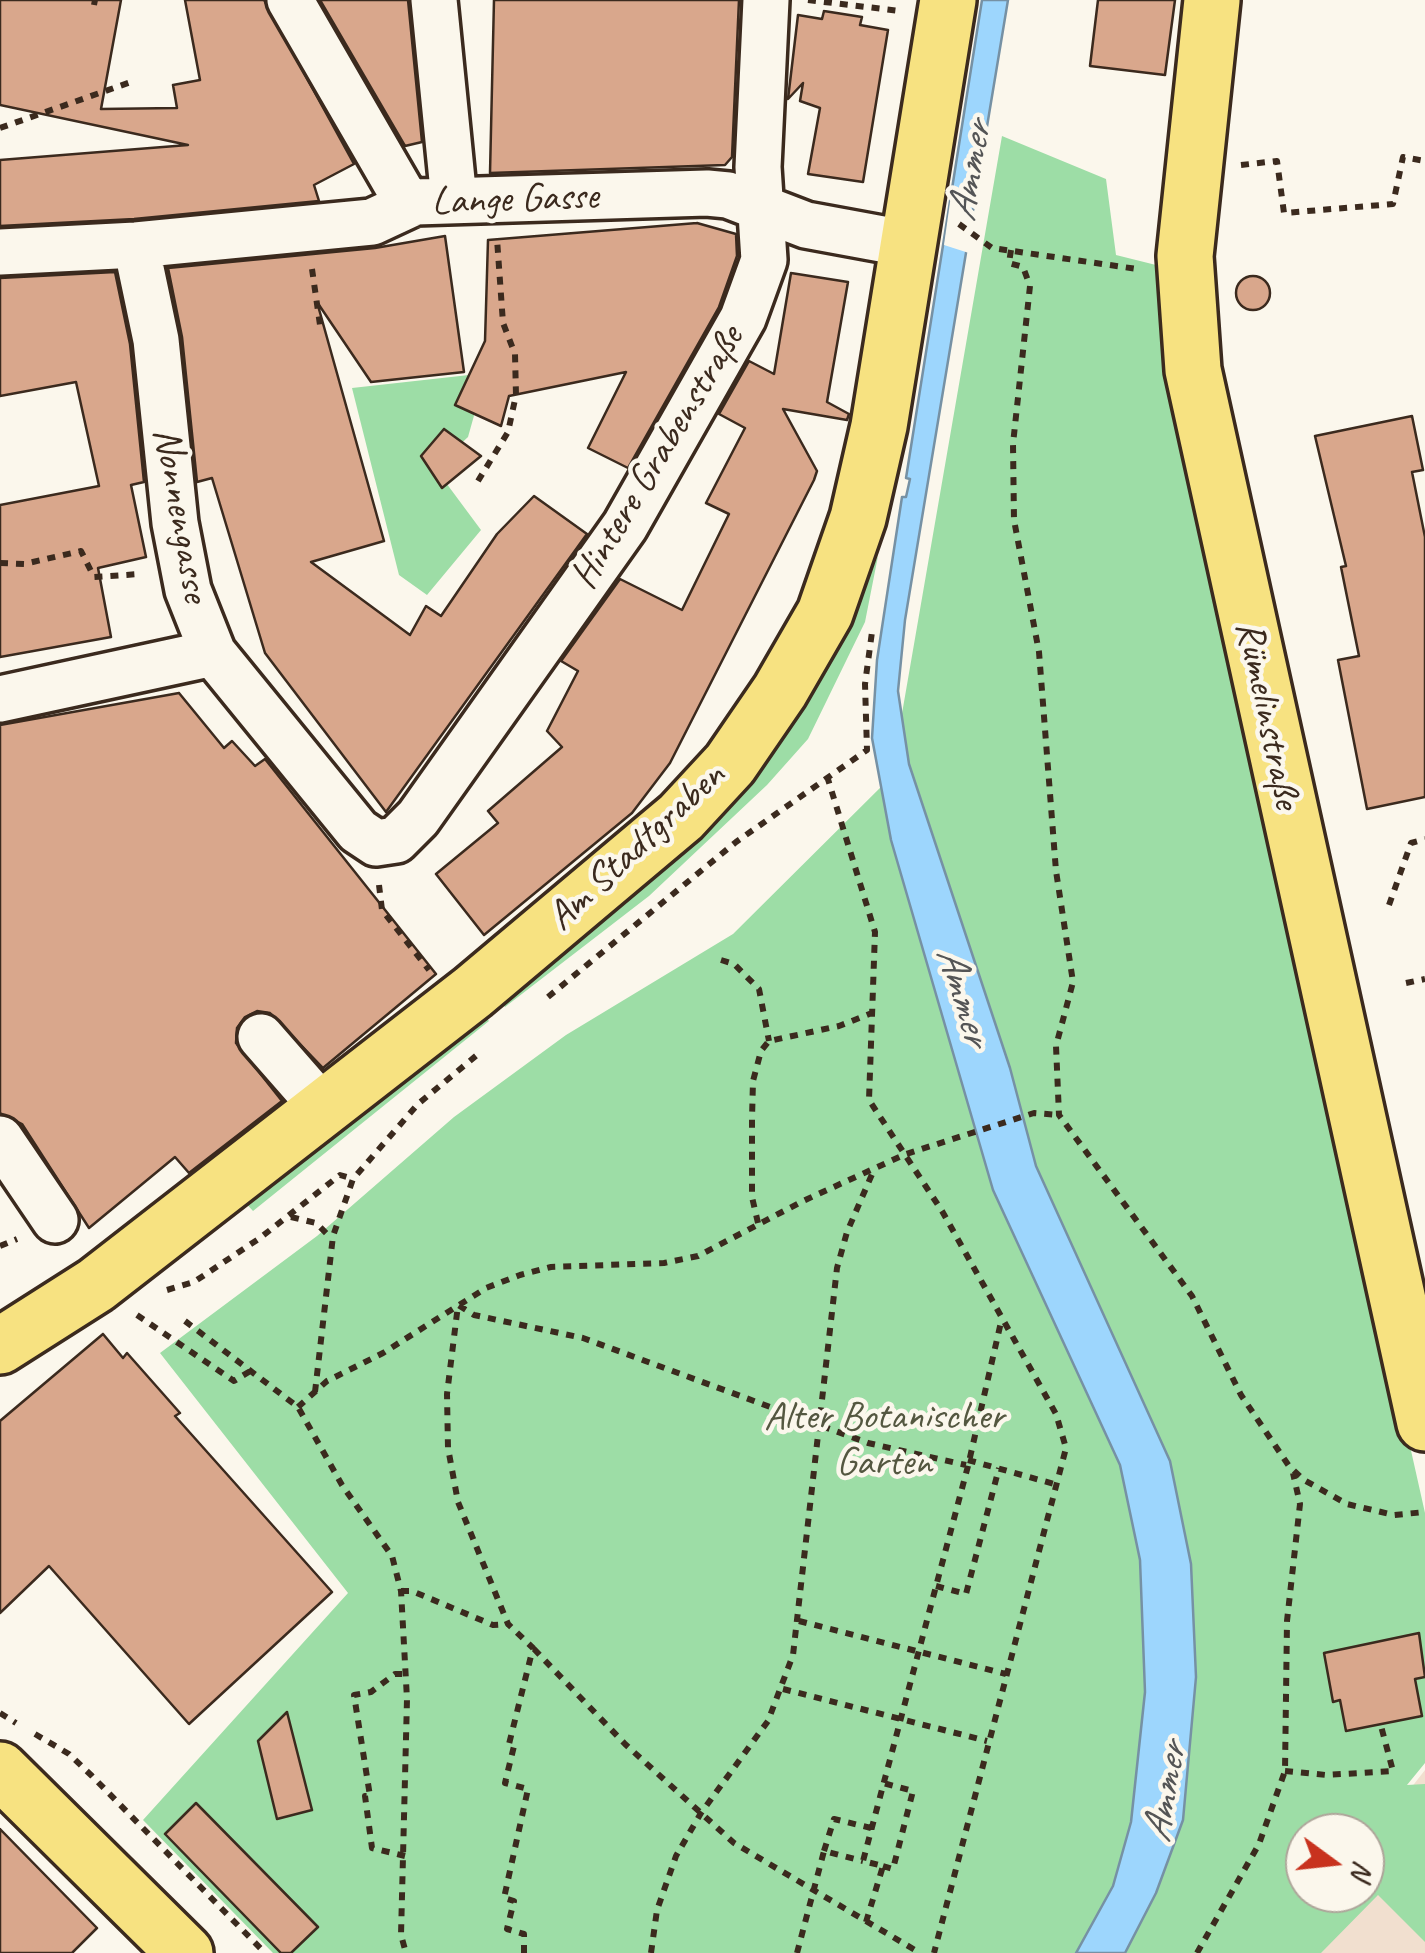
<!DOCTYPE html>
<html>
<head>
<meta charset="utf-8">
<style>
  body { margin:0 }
  #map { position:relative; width:1425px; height:1953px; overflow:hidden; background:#fbf7ec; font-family:Caveat,sans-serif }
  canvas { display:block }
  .north { position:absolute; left:1285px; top:1813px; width:100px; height:100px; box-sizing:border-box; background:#fbf7ec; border:2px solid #aea59a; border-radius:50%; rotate:105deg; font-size:28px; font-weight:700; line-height:40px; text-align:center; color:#3b2a1e }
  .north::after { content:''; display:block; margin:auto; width:35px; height:45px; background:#c8321e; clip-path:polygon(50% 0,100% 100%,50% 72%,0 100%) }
</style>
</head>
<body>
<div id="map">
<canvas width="1425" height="1953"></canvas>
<div class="north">N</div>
</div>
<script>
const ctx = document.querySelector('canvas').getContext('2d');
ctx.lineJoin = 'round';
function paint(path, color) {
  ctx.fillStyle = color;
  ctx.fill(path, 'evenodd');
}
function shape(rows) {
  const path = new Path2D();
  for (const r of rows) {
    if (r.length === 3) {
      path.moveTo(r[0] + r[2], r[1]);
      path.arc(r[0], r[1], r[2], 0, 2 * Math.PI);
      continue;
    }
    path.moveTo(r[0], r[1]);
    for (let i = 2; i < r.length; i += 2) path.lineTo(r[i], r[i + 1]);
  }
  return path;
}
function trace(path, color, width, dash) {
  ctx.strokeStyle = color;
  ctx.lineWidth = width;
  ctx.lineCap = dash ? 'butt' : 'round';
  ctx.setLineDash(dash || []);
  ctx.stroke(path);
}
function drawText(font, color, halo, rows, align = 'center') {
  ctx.font = font + ' Caveat,sans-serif';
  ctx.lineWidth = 9;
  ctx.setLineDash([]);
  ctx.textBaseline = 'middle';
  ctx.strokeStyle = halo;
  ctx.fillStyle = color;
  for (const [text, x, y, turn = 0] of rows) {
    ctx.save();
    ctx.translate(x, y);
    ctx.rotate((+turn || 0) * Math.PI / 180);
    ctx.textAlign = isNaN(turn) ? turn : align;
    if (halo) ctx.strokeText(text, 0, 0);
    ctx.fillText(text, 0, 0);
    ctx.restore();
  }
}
const built = shape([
  [1425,1770,1425,1953,1303,1953,1365,1893,1379,1829]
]);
const green = shape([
  [1002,136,1106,179,1116,255,1164,267,1171,379,1425,1513,1425,1763,1407,1785,1425,1784,1425,1942,1378,1895,1321,1953,273,1953,143,1820,348,1593,160,1353,317,1236,454,1117,566,1035,733,934,891,777],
  [1305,1833,1365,1833,1365,1893,1305,1893],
  [478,374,477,405,468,437,435,468,481,530,427,595,399,575,352,388],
  [878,556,865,622,808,739,767,785,649,896,505,1007,496,994,740,787,787,734,822,679],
  [480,1009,489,1021,253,1211,242,1199]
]);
const water = shape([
  [982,0,1008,0,905,620,898,691,909,764,1010,1068,1036,1166,1170,1461,1191,1564,1196,1677,1183,1820,1156,1893,1125,1953,1076,1953,1113,1886,1131,1822,1145,1692,1140,1560,1120,1465,993,1190,891,840,872,738,877,660,902,497,906,497,910,479,906,478,982,0]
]);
const pier = shape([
  [951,195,978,214,972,254,944,245]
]);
const building = shape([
  [0,0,121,0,101,109,177,108,173,85,200,80,185,0,264,0,354,164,314,185,319,201,134,219,0,226,0,160,188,145,0,105,0,0],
  [320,0,408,0,422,142,405,146,320,0],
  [494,0,739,0,732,157,725,165,490,173,494,0],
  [1098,0,1175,0,1165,75,1090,66,1098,0],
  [824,11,862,17,860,25,888,30,863,182,808,174,820,108,800,101,803,83,788,99,798,15,822,19,824,11],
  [697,223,736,234,737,256,719,307,628,468,588,448,626,372,509,396,501,426,455,405,485,341,488,240,697,223],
  [445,236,464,372,371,382,317,302,384,541,311,562,410,635,426,606,441,616,497,534,534,496,587,534,386,812,265,653,212,478,197,482,182,337,168,268,375,248,445,236],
  [115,272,130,344,144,482,131,485,146,557,98,568,111,637,0,657,0,505,99,486,76,382,0,396,0,278,115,272],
  [791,273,848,282,827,402,849,414,847,420,783,409,817,471,814,480,670,763,632,813,484,935,436,874,498,823,488,811,562,747,547,731,578,671,561,661,620,579,682,610,729,514,706,503,745,428,719,414,749,361,774,374,791,273],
  [1253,293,17],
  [1412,416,1423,470,1412,472,1425,537,1425,797,1367,809,1338,660,1359,656,1341,567,1346,566,1315,436,1412,416],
  [444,429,481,456,442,488,421,456,444,429],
  [179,693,224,748,232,741,255,766,265,759,436,974,323,1068,270,1013,257,1011,245,1017,237,1028,236,1043,282,1101,189,1173,175,1157,89,1228,22,1124,0,1113,0,725,179,693],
  [103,1334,123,1358,127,1353,180,1413,175,1416,332,1592,189,1724,49,1566,0,1613,0,1421,103,1334],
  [1419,1633,1425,1677,1415,1679,1422,1716,1346,1731,1340,1700,1333,1702,1324,1653,1419,1633],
  [287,1712,312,1810,277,1819,258,1741,287,1712],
  [196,1803,318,1927,291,1953,281,1953,165,1834,196,1803],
  [0,1829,97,1928,72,1953,0,1953,0,1829]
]);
const path = shape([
  [808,0,900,11],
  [94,5,95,0],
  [0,128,131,82],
  [1241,165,1277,161,1284,213,1393,204,1403,157,1425,161],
  [959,224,992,248,1137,269],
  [1011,250,1009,263,1023,267,1030,286,1013,444,1014,520,1039,652,1056,871,1073,982,1056,1046,1059,1115,1192,1296,1241,1395,1289,1466,1304,1480,1347,1504,1394,1515,1425,1512],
  [312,269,321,332],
  [478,481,508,432,516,395,515,354,503,323,497,239],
  [0,563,24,564,81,551,94,577,140,574],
  [827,776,875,932,869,1100,942,1211,1056,1414,1066,1448,934,1953],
  [379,885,382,910,429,970],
  [1389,905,1411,843,1425,839],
  [721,960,734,964,759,989,769,1041],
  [1406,983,1425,979],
  [548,997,736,842,867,750,865,684,872,632],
  [291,1217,316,1223,331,1238],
  [758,1223,752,1197,752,1119,753,1081,761,1051,769,1041,839,1026,872,1013],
  [0,1246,17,1239],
  [167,1290,194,1282,260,1238,340,1175,353,1179],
  [137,1315,234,1381,252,1370],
  [185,1321,298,1407,342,1485,392,1556,401,1591,407,1699,401,1935,406,1953],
  [315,1392,333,1236,353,1179,418,1104,477,1055],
  [298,1407,327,1381,383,1353,486,1288,520,1275,551,1267,664,1263,698,1256,803,1201,906,1154,1034,1113,1059,1115],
  [968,1460,1058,1485],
  [936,1586,966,1594,999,1468],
  [401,1591,412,1591,493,1625,508,1624],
  [799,1621,1006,1674],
  [534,1649,625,1744,734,1843,920,1953],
  [783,1689,987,1741],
  [0,1713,16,1723],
  [35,1734,69,1754,92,1776,265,1953],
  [1285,1771,1326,1775,1393,1771,1381,1726],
  [824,1851,834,1819,871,1828],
  [405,1856,372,1848,365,1796,370,1796,354,1695,371,1692,395,1674,406,1674],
  [883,1866,893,1869,913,1791,883,1783],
  [866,1922,883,1866,863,1861,968,1466,1001,1322],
  [524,1953,524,1934,507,1929,514,1901,504,1898,528,1789,505,1783,514,1746,509,1744,533,1648,508,1624,458,1502,448,1448,447,1394,458,1305,474,1315,583,1338,868,1443,966,1465],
  [651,1953,657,1910,676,1856,701,1813,768,1721,793,1655,837,1268,847,1232,873,1172],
  [797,1953,824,1851,863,1861],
  [1197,1953,1259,1844,1285,1771,1287,1621,1300,1504,1293,1473]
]);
const minor = shape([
  [290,0,408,204],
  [434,0,454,200],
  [136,245,156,340,175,523,188,590,213,653,358,831,376,843,396,840,418,818,625,526,743,318,764,260,758,167,766,0],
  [0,252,136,245,372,222,415,202,707,193,728,195,806,225,909,244],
  [0,699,213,653],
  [261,1037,324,1109],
  [0,1139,55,1220]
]);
const major = shape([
  [1212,0,1185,256,1193,370,1425,1423],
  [0,1346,96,1285,473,992,681,817,730,764,780,691,825,613,858,518,879,426,948,0],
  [0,1770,185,1953]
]);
const streetNames = [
  ["Lange Gasse",515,200,-2],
  ["Hintere Grabenstraße",658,458,-59],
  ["Nonnengasse",180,515,80],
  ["Rümelinstraße",1267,715,78],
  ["Am Stadtgraben",637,847,-43]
];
const parkNames = [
  ["Alter Botanischer",884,1418],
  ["Garten",884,1464]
];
const waterNames = [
  ["Ammer",971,172,-80],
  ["Ammer",962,996,73],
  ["Ammer",1166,1793,-80]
];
paint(built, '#f1dfcf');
paint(green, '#9ddda6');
paint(water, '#9dd6fd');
trace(water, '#7691a4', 2.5);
paint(pier, '#fbf7ec');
paint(building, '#d9a78c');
trace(building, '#3b2a1e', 2.5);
trace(minor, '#3b2a1e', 52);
trace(major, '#3b2a1e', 62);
trace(path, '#3b2a1e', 6, [8, 8]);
trace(minor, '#fbf7ec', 45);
trace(major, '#f7e281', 55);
drawText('40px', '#3b2a1e', '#fbf7ec', streetNames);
drawText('40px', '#545740', '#fbf7ec', parkNames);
drawText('italic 42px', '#545556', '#fbf7ec', waterNames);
</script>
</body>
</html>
